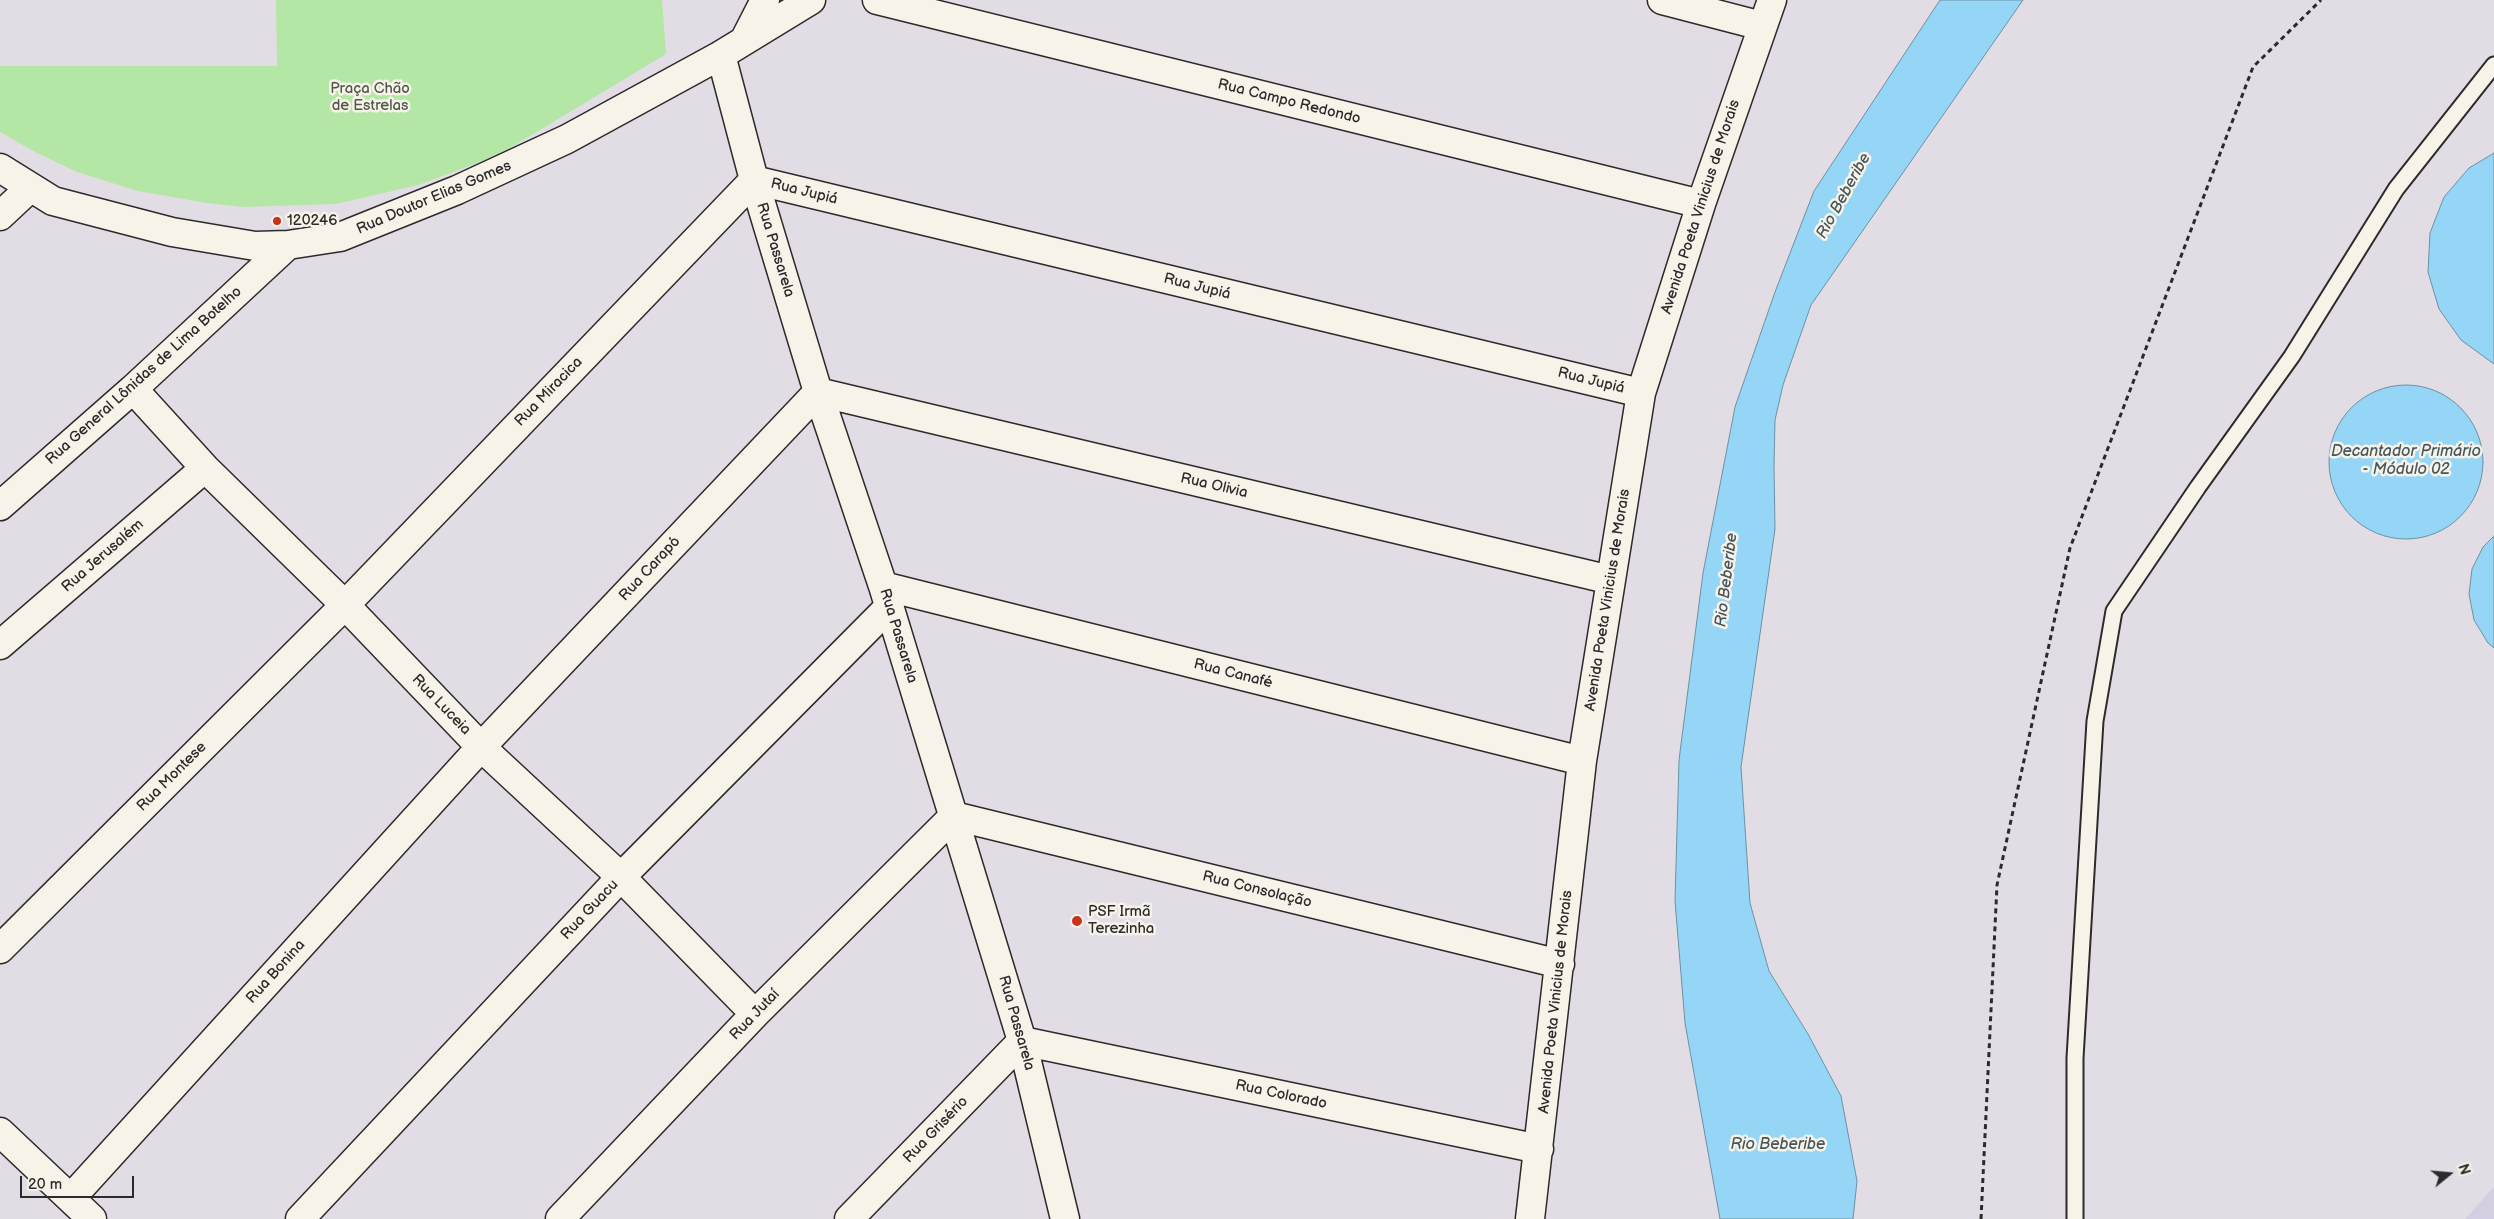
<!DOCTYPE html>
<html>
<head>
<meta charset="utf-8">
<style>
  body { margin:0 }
  #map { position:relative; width:2494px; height:1219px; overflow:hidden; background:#e2dde4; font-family:"Balsamiq Sans",sans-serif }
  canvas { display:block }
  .north { position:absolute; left:2424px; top:1149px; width:50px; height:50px; -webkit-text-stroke:4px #f7f3e8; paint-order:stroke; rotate:73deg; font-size:14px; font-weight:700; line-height:20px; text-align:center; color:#2b2b2b }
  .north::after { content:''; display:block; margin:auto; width:18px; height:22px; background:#2b2b2b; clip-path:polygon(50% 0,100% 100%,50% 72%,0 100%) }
  .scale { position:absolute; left:20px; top:1176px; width:114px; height:22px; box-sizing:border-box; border:2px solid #2b2b2b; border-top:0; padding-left:6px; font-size:15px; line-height:18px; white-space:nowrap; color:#2b2b2b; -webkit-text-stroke:4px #f7f3e8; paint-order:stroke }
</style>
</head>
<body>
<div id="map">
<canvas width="2494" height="1219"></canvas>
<div class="north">N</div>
<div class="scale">20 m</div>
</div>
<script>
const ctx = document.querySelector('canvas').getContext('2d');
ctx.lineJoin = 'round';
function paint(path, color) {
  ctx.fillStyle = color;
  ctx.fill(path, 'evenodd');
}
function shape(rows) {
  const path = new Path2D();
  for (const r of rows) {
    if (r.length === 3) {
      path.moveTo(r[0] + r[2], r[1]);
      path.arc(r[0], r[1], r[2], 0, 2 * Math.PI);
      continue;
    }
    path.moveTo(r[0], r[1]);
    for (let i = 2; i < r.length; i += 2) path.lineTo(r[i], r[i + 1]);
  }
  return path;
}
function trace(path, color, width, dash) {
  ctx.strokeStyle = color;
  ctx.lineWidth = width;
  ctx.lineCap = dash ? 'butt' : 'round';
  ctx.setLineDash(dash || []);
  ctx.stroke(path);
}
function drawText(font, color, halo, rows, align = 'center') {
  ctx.font = font + ' "Balsamiq Sans",sans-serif';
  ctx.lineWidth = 5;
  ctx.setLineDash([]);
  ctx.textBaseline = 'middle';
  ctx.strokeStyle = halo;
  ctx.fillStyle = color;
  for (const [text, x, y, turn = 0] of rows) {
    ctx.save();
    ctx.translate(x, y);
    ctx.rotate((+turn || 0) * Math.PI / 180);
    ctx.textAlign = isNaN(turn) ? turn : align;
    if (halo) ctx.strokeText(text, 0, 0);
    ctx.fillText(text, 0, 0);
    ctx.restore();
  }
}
const built = shape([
  [2494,1187,2494,1219,2465,1219]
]);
const green = shape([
  [276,0,662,0,666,54,510,148,480,162,418,185,336,204,243,207,207,203,138,191,77,172,35,152,0,132,0,66,277,66]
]);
const water = shape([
  [1940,0,2023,0,1811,305,1783,385,1775,420,1774,465,1775,529,1741,767,1750,903,1769,971,1808,1034,1841,1096,1857,1181,1853,1219,1720,1219,1685,1023,1675,901,1679,760,1703,573,1735,407,1775,292,1814,191,1940,0],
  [2494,153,2494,364,2461,340,2439,309,2428,272,2430,233,2444,197,2469,168,2494,153],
  [2406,462,77],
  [2494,536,2494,648,2488,643,2474,620,2469,594,2472,569,2483,547,2494,536]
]);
const path = shape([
  [1981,1219,1997,885,2070,548,2253,67,2321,0]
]);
const service = shape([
  [2075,1219,2075,1058,2095,721,2114,611,2198,487,2292,356,2396,189,2494,65]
]);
const minor = shape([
  [877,0,1701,204],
  [1662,0,1762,26],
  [744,41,765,0],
  [721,55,754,180,818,392,883,586,1022,1041,1065,1219],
  [0,168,53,201,172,232,255,246,288,245,340,237,457,190,567,139,721,55,811,0],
  [0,216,30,188],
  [133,389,205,468,345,605,481,747,621,877,755,1014],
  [0,506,133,389,288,245],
  [883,586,1582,761],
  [0,645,205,468],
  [0,949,345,605,754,180,1641,393],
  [0,1132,92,1219],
  [71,1198,481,747,818,392,1611,580],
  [300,1219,621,877,888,608],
  [560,1219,755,1014,954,816,1560,964],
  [849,1219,1022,1041,1539,1149],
  [1530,1219,1582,761,1641,393,1701,204,1772,0]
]);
const markers = [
  [277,221,5,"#c8321e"],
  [1077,921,6,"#c8321e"]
];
const parkNames = [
  ["Praça Chão",370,89],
  ["de Estrelas",370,106]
];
const streetNames = [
  ["Rua Campo Redondo",1289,102,14],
  ["Rua Jupiá",804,192,14],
  ["Rua Doutor Elias Gomes",434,198,-23],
  ["Avenida Poeta Vinicius de Morais",1701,207,-72],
  ["Rua Passarela",775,250,73],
  ["Rua Jupiá",1197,287,14],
  ["Rua General Lônidas de Lima Botelho",144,376,-42],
  ["Rua Jupiá",1591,381,14],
  ["Rua Miracica",549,392,-46],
  ["Rua Olivia",1214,486,13],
  ["Rua Jerusalém",103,556,-41],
  ["Rua Carapó",650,569,-47],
  ["Avenida Poeta Vinicius de Morais",1608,600,-81],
  ["Rua Passarela",898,636,73],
  ["Rua Canafé",1233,674,14],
  ["Rua Luceia",441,705,46],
  ["Rua Montese",172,777,-45],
  ["Rua Consolação",1257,890,14],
  ["Rua Guacu",590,910,-47],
  ["Rua Bonina",276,972,-48],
  ["Avenida Poeta Vinicius de Morais",1556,1002,-84],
  ["Rua Jutaí",755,1015,-46],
  ["Rua Passarela",1016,1023,74],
  ["Rua Colorado",1281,1095,12],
  ["Rua Grisério",936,1130,-46]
];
const poiNames = [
  ["120246",287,221],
  ["PSF Irmã",1088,912],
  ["Terezinha",1088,929]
];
const waterNames = [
  ["Rio Beberibe",1844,196,-61],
  ["Decantador Primário",2406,452],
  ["- Módulo 02",2406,470],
  ["Rio Beberibe",1727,580,-83],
  ["Rio Beberibe",1778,1145]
];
paint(built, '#d3cee2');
paint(green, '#b4e6a6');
paint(water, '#95d5f6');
trace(water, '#6b91a5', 1);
trace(service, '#2b2b2b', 19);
trace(minor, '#2b2b2b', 31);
trace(path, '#2b2b2b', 3, [5, 4]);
trace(service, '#f7f3e8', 15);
trace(minor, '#f7f3e8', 28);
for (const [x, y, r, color] of markers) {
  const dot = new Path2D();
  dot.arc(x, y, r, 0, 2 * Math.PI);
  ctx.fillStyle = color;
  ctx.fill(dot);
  trace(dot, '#f7f3e8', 2);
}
drawText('15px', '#4d5a4a', '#f7f3e8', parkNames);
drawText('15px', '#2b2b2b', '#f7f3e8', streetNames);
drawText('15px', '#2b2b2b', '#f7f3e8', poiNames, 'left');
drawText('italic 16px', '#46565e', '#f7f3e8', waterNames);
</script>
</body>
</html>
